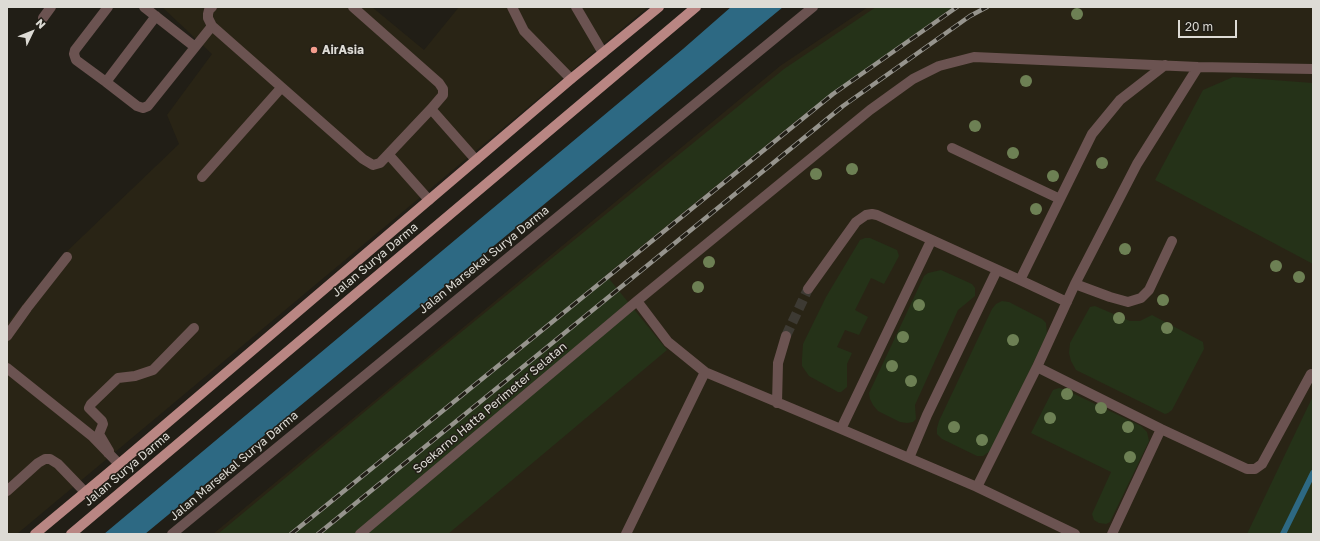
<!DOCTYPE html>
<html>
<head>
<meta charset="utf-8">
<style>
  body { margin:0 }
  #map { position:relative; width:1320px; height:541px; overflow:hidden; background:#211e16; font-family:"Golos Text",sans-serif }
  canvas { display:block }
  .frame { position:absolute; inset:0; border:8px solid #dddbd5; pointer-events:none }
  .north { position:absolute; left:12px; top:12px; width:40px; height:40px; -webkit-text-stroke:3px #211e16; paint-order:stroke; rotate:47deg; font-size:11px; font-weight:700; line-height:16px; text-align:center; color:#dddbd5 }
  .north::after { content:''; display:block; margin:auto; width:14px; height:18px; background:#dddbd5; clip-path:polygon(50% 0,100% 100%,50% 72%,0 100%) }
  .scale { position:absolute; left:1178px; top:20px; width:59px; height:18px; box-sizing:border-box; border:2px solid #dddbd5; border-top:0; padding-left:5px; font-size:12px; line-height:14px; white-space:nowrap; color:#dddbd5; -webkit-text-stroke:3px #211e16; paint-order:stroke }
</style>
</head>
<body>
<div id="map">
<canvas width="1320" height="541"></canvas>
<div class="frame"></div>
<div class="north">N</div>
<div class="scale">20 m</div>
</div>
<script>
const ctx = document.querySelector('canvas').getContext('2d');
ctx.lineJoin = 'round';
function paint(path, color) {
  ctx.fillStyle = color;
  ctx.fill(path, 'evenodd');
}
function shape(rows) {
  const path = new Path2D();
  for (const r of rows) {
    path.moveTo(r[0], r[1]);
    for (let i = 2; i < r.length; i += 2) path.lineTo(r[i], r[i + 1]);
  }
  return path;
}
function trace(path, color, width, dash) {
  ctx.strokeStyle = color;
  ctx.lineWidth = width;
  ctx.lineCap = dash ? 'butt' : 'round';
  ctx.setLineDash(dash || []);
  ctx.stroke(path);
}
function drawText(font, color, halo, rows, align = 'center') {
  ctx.font = font + ' "Golos Text",sans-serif';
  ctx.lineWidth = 3;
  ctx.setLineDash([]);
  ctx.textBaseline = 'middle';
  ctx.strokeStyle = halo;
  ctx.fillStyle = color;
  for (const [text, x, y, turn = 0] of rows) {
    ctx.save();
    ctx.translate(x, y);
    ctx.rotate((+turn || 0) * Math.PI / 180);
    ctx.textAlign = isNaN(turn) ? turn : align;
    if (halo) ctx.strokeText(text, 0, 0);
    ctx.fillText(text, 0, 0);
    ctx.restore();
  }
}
const built = shape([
  [162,7,372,7,424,50,459,7,648,7,17,534,7,534,7,324,60,258,179,144,167,115,212,54],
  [868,7,1313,7,1313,534,213,534,780,66]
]);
const green = shape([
  [876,7,953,7,812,108,606,275,667,350,448,534,218,534,416,369,784,69],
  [1233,77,1313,83,1313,264,1155,180,1203,90],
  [865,238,870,238,897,250,899,256,884,284,871,278,855,310,868,317,859,335,845,330,837,347,852,353,847,364,847,387,841,392,838,392,809,376,802,366,802,359,803,344,826,297,860,240],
  [941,270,972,284,975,288,975,296,958,310,915,405,916,419,913,422,907,423,900,422,878,411,873,405,870,399,869,393,924,276,928,273],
  [1002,301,1009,302,1042,319,1046,323,1047,334,993,449,983,456,977,456,942,439,937,434,937,428,939,421,992,309,996,304],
  [1095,306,1130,321,1140,321,1152,315,1203,342,1204,349,1172,410,1168,413,1165,414,1076,370,1071,361,1069,353,1070,343,1090,307],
  [1059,388,1064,389,1141,426,1147,432,1149,441,1110,522,1106,524,1099,523,1094,520,1092,514,1111,472,1031,433,1053,390],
  [1313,396,1313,534,1247,534]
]);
const water = shape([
  [731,7,783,7,145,534,104,534,683,49]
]);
const stream = shape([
  [1283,534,1313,473]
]);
const minorTunnel = shape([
  [786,336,808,289]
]);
const minor = shape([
  [144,7,195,47],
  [212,7,209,10,208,14,208,18,212,26,363,159,373,165,380,163,431,109,443,95,443,89,439,83,353,7],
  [512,7,524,31,571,79],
  [576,7,603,53],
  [156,16,106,82,137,106,143,108,148,106,212,26],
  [43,18,51,7],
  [106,82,76,60,74,54,75,50,108,7],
  [431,109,476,160],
  [952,148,1060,199],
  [389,155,429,200],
  [202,177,281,88],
  [1020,280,1067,302],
  [1075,284,1110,297,1128,302,1141,298,1149,290,1172,241],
  [808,289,856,222,866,215,872,214,877,215,1020,280,1092,134,1120,100,1165,65],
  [637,301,668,342,705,372,841,429,931,241],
  [7,336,27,308,67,257],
  [1037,367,1161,429,1247,469,1255,469,1262,464,1311,374],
  [7,368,92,436,119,464],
  [777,403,778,363,786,336],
  [841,429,977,487,1075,534],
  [108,453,109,451,99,434,103,424,102,421,89,408,91,404,118,378,135,376,153,370,194,328],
  [909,458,927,415,997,270],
  [977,487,1037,367,1075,284,1137,164,1198,67],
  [7,491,38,463,45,459,50,459,58,464,85,492],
  [172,534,813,7],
  [360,534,637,301,870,110,913,79,939,66,974,57,1198,67,1313,69],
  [626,534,705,372],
  [1112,534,1161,429]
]);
const major = shape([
  [35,534,119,464,571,79,659,7],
  [71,534,696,7]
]);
const rail = shape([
  [291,534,833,94,957,7],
  [318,534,843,106,970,16,987,7]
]);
const trees = [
  [1077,14],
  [1026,81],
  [975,126],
  [1013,153],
  [1102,163],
  [852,169],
  [816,174],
  [1053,176],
  [1036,209],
  [1125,249],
  [709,262],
  [1276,266],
  [1299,277],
  [698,287],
  [1163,300],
  [919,305],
  [1119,318],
  [1167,328],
  [903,337],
  [1013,340],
  [892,366],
  [911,381],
  [1067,394],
  [1101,408],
  [1050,418],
  [954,427],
  [1128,427],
  [982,440],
  [1130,457]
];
const markers = [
  [314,50,4,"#f49d8d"]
];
const poiNames = [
  ["AirAsia",322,50]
];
const streetNames = [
  ["Jalan Surya Darma",375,260,-40],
  ["Jalan Marsekal Surya Darma",484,260,-39],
  ["Soekarno Hatta Perimeter Selatan",490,408,-40],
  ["Jalan Marsekal Surya Darma",234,466,-40],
  ["Jalan Surya Darma",127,469,-40]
];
paint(built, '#292415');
paint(green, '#253218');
paint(water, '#2d6983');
trace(stream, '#2d6983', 6);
trace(minorTunnel, '#3d3a33', 10, [10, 5]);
trace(minor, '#6b5351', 10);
trace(major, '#b98683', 10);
trace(rail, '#96948d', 4.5);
trace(rail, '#211e16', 3, [9]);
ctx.fillStyle = '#6d8054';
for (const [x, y] of trees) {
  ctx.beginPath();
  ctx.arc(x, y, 6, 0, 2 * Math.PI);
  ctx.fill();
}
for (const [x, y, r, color] of markers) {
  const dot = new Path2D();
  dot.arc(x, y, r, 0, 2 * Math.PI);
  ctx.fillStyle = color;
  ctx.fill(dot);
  trace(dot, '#211e16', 1.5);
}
drawText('bold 12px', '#dddbd5', '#211e16', poiNames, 'left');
drawText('12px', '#dddbd5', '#211e16', streetNames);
</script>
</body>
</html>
